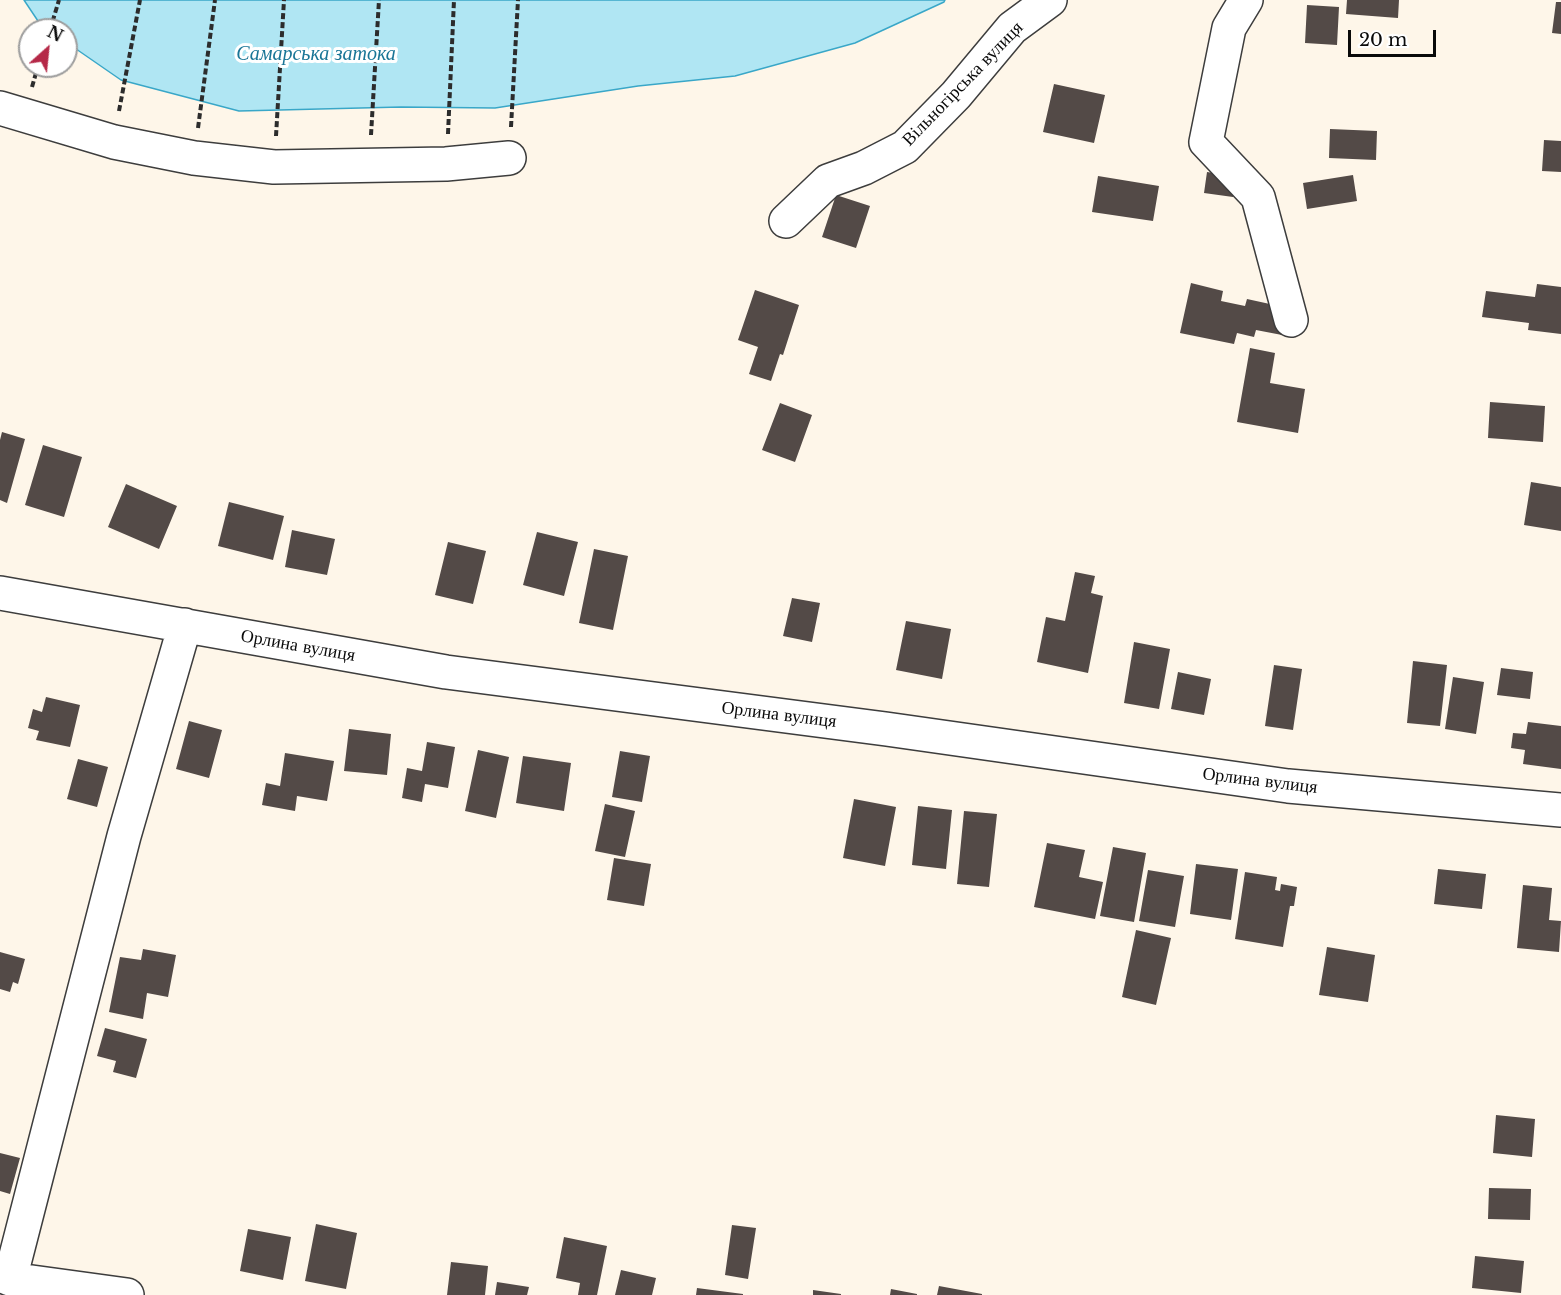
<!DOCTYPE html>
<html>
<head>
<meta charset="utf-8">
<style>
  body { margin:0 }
  #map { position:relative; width:1561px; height:1295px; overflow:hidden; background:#fef6e9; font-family:"Libre Baskerville",serif }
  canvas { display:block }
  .north { position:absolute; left:18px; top:18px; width:60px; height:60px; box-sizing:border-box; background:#fff; border:2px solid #9d9d9d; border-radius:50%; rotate:27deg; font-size:16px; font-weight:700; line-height:24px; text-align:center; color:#0a0a0a }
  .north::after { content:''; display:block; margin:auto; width:21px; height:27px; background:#b52847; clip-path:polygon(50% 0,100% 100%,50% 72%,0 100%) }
  .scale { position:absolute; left:1348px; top:30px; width:88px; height:27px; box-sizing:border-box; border:3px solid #0a0a0a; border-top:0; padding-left:8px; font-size:18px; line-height:21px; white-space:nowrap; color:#0a0a0a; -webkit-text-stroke:4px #fff; paint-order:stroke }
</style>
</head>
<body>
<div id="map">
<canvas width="1561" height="1295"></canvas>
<div class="north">N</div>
<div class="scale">20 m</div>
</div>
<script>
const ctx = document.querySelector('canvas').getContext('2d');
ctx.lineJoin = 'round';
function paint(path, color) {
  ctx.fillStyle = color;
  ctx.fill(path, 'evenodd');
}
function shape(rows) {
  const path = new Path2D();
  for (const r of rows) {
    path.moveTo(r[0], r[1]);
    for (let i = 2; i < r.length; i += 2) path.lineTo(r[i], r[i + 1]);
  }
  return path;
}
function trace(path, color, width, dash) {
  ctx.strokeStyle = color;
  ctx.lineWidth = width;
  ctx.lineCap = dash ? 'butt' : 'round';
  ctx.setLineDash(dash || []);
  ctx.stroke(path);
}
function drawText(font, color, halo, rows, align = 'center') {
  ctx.font = font + ' "Libre Baskerville",serif';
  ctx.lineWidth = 6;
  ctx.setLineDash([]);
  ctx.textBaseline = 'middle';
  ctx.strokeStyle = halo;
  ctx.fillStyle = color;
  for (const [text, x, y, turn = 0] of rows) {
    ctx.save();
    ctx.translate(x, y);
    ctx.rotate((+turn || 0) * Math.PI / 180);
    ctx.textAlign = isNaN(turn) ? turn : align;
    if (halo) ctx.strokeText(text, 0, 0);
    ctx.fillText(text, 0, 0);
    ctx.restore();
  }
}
const water = shape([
  [24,0,945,0,944,2,855,43,735,76,638,86,495,108,401,107,239,111,121,80,66,42,66,30,49,30,40,24,24,0]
]);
const building = shape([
  [1347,0,1399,0,1398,18,1346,14],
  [1556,2,1561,2,1561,34,1552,33],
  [1307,5,1339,7,1337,45,1305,43],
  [1054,84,1105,95,1094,143,1043,132],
  [1330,129,1377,131,1376,160,1329,158],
  [1544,140,1561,141,1561,172,1542,171],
  [1207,172,1235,176,1233,197,1204,193],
  [1353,175,1357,201,1307,209,1303,183],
  [1098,176,1159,186,1153,221,1092,212],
  [836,195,870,206,856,248,822,237],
  [1191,283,1223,291,1221,301,1245,306,1247,299,1279,306,1285,317,1282,335,1256,330,1254,337,1237,333,1234,344,1180,333],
  [1537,284,1561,287,1561,334,1528,330,1529,323,1482,317,1486,291,1535,297],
  [755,290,799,305,783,355,780,354,771,381,749,374,758,347,738,340],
  [1250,348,1275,353,1270,383,1305,389,1298,433,1237,422],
  [1490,402,1545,406,1543,442,1488,438],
  [780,403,812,415,795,462,762,450],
  [2,432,25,439,7,503,0,500,0,440],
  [43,445,82,457,64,517,25,505],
  [1531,482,1561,487,1561,531,1524,525],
  [126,484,177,506,159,549,108,527],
  [229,502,284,516,273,560,218,546],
  [292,530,335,539,327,575,285,567],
  [537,532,578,542,564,596,523,585],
  [448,542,486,551,473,604,435,595],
  [594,549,628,556,613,630,579,623],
  [1075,572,1095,576,1091,593,1103,596,1088,673,1037,662,1046,617,1065,621],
  [792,598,820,603,812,642,783,636],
  [906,621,951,629,942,679,896,670],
  [1134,642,1170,649,1159,709,1124,703],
  [1413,661,1447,665,1440,726,1407,723],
  [1274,665,1302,669,1293,730,1265,726],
  [1501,668,1533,672,1530,699,1497,695],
  [1178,672,1211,679,1204,715,1171,709],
  [1453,677,1484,682,1476,734,1445,729],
  [46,697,80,705,70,747,36,740,39,731,28,728,33,709,42,712],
  [189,721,222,730,209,778,176,769],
  [1528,722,1561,726,1561,769,1523,764,1525,750,1511,748,1513,733,1526,734],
  [349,729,391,734,387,775,344,771],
  [427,742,455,747,448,788,425,784,422,802,402,798,407,768,422,771],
  [478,750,509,757,496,818,465,811],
  [620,751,650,756,642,802,612,797],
  [285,753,334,761,327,801,297,796,295,811,262,805,266,783,280,786],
  [523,756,571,763,564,811,516,803],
  [78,759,108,767,97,807,67,799],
  [854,799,896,807,885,866,843,858],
  [605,804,635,811,625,857,595,851],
  [918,806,952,810,946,869,912,865],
  [964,811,997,814,989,887,957,884],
  [1047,843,1085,850,1079,877,1103,882,1095,919,1034,907],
  [1113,847,1146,853,1134,922,1100,916],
  [614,858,651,864,644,906,607,900],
  [1196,864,1238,869,1231,920,1190,914],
  [1438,869,1486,874,1482,909,1434,904],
  [1148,870,1184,876,1175,927,1139,921],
  [1245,872,1277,877,1275,890,1280,891,1281,884,1297,887,1294,906,1290,906,1283,947,1235,939],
  [1523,885,1552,888,1549,920,1561,921,1559,952,1517,948],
  [1136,930,1171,938,1156,1005,1122,997],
  [1327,947,1375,955,1368,1002,1319,995],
  [143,949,176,955,168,997,147,993,143,1019,109,1012,120,957,141,960],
  [0,952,25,959,18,984,13,982,10,992,0,989],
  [105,1028,147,1039,136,1078,113,1072,116,1061,97,1056],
  [1496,1115,1535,1119,1532,1157,1493,1153],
  [0,1153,20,1158,10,1194,0,1191],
  [1489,1188,1531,1189,1530,1220,1488,1219],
  [316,1224,357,1233,346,1289,305,1281],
  [732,1225,756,1228,748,1279,725,1275],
  [248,1229,291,1237,283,1280,240,1271],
  [564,1237,607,1246,597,1295,578,1295,580,1283,556,1278],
  [1475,1256,1524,1261,1521,1293,1472,1288],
  [451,1262,488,1266,485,1295,447,1295],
  [621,1270,656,1278,652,1295,615,1295],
  [497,1282,529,1287,527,1295,495,1295],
  [939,1286,982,1294,982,1295,937,1295],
  [697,1288,743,1294,743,1295,696,1295],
  [891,1289,917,1294,917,1295,890,1295],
  [813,1290,841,1294,841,1295,813,1295]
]);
const path = shape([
  [50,30,59,0],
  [32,87,38,66],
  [119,111,140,0],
  [511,127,518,0],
  [198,128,215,0],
  [448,134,454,0],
  [371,135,379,0],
  [276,136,284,0]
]);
const minor = shape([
  [1246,0,1229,28,1206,142,1258,197,1291,320],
  [0,108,114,142,194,158,274,167,446,164,509,158],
  [786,221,828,181,864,168,905,147,956,95,1012,28,1050,0],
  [0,593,446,672,886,729,1288,786,1561,810],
  [0,1275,10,1279,127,1295],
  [10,1279,124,836,185,625]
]);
const streetNames = [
  ["Вільногірська вулиця",963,84,-46],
  ["Орлина вулиця",298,646,10],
  ["Орлина вулиця",779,715,7],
  ["Орлина вулиця",1260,781,7]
];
const waterNames = [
  ["Самарська затока",316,54]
];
paint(water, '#b0e6f3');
trace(water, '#39a7c8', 1.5);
paint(building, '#534a47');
trace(minor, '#3d3d3d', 36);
trace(path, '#2c2c2c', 4, [6, 3]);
trace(minor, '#fff', 33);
drawText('18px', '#0a0a0a', '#fff', streetNames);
drawText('italic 20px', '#197596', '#fff', waterNames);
</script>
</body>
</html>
